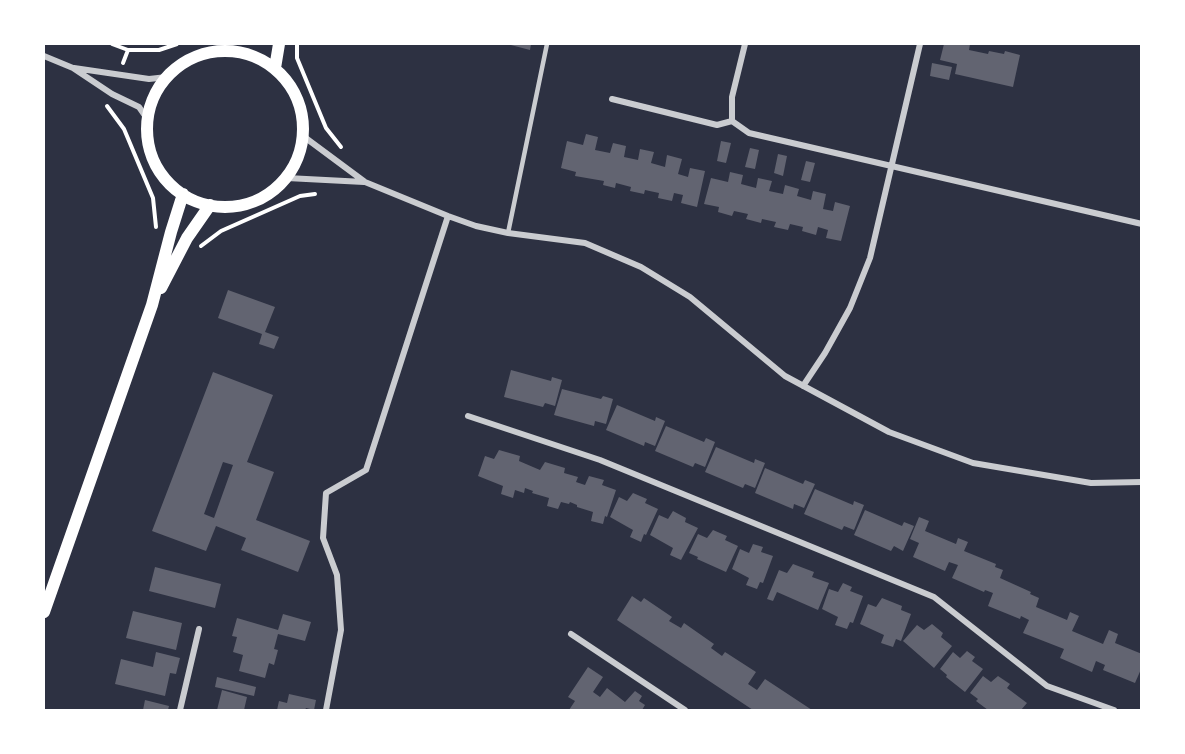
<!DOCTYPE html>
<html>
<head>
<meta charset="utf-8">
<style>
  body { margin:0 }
  #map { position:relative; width:1185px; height:754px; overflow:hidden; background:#2d3142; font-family:Barlow,sans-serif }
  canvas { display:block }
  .frame { position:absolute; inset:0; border:45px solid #fff; pointer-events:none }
</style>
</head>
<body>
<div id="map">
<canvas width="1185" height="754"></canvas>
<div class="frame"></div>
</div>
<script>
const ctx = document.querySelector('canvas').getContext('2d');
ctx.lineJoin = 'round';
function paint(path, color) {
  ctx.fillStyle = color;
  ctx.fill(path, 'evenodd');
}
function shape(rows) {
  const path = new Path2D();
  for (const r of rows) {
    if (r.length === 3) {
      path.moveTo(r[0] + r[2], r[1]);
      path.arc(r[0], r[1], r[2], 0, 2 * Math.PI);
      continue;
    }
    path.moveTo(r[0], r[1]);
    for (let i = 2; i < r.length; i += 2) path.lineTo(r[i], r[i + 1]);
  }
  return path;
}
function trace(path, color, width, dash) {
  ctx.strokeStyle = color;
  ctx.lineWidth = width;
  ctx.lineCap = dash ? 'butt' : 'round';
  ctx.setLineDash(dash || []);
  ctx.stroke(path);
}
const building = shape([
  [507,44,531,44,530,50],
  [944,44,970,44,969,50,988,54,989,51,1004,54,1005,51,1020,55,1013,87,955,74,957,64,940,60],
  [932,63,952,67,949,80,930,76],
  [586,134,598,137,595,150,610,153,613,143,626,146,624,157,638,160,640,149,654,152,651,163,665,167,667,155,682,159,678,174,688,177,690,168,705,171,697,207,681,203,683,195,674,193,672,201,658,198,659,193,645,190,644,194,630,191,631,187,616,183,615,188,603,185,604,181,575,176,576,172,561,168,567,141,583,145],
  [721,141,731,143,726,163,717,161],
  [750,148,759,150,755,169,745,167],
  [778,154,787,156,783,176,774,173],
  [806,161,815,163,810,182,801,180],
  [730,172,743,175,741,184,756,188,758,178,772,181,769,191,783,194,785,185,799,189,797,196,811,200,813,191,826,194,823,209,833,211,835,202,850,206,841,241,826,238,828,230,818,227,816,235,802,231,803,227,790,224,788,230,774,227,776,222,762,219,761,223,746,219,748,214,734,211,732,216,718,212,719,207,704,204,711,178,728,182],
  [228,290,275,307,265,332,279,337,274,349,259,344,262,334,218,318],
  [511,370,551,381,552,377,562,380,555,406,545,403,543,407,504,397],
  [213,372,273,395,247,462,274,472,256,520,310,541,298,572,241,550,246,538,216,526,206,551,152,531],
  [223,462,233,465,214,518,204,514],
  [562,389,601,399,603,396,613,399,606,424,595,421,594,426,554,415],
  [617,405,655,421,656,417,665,421,655,446,645,442,644,446,606,430],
  [666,426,704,442,706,438,715,442,705,467,695,463,693,467,655,451],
  [716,447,754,463,755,459,765,463,755,488,745,484,743,488,705,472],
  [499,450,520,456,519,461,540,470,545,462,565,468,564,473,578,477,576,482,585,485,589,476,604,480,602,485,616,490,607,517,605,516,603,524,591,521,593,512,577,507,577,505,570,502,569,504,561,502,558,509,547,506,549,498,532,493,533,491,525,488,524,493,515,490,513,498,501,494,503,486,478,476,485,456,494,459],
  [765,468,803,484,805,480,815,484,804,508,794,504,793,509,755,493],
  [815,489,853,505,854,501,864,505,854,530,844,526,842,530,804,514],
  [633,493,647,499,645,503,658,509,646,535,644,534,641,542,630,537,633,530,610,517,619,497,627,501],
  [865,510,902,526,904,522,914,526,903,551,894,546,891,551,854,535],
  [673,511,686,518,685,522,698,528,681,560,670,555,673,548,650,535,659,515,668,519],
  [919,517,929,521,925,531,956,544,958,538,968,542,964,551,996,564,995,567,1003,570,1000,578,1031,592,1030,594,1039,598,1036,607,1067,620,1070,612,1079,616,1072,631,1103,644,1109,630,1118,634,1115,643,1142,654,1142,667,1135,683,1103,670,1105,665,1096,661,1092,672,1060,658,1064,649,1023,633,1029,620,1021,616,1020,619,988,606,993,593,985,590,984,592,952,578,958,565,949,562,945,571,913,557,919,543,910,539],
  [713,530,727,536,725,540,738,546,726,572,697,559,698,557,689,553,698,534,707,538],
  [753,544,763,547,761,552,773,556,763,583,760,582,757,589,746,585,749,578,732,569,740,549,749,553],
  [793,564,814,572,812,577,829,583,818,610,777,592,773,601,767,599,779,570,787,573],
  [155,567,221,584,215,608,149,591],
  [843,583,852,587,850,591,863,596,853,623,850,622,847,629,835,625,838,617,822,609,829,589,838,592],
  [632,596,641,602,644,598,672,617,669,621,681,628,684,623,714,644,711,648,722,656,725,652,756,672,748,684,757,690,765,679,812,710,753,710,617,620],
  [882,598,902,606,901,610,911,614,901,641,896,639,893,647,881,643,884,635,860,624,868,604,876,607],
  [133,611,182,623,176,650,126,638],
  [283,614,311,622,305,641,278,634,274,649,278,650,274,665,269,663,265,678,239,671,243,655,233,652,237,637,232,636,237,618,278,630],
  [932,624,943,633,941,637,952,646,934,668,903,641,917,625,924,630],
  [967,651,975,657,972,661,983,669,965,692,946,677,947,675,940,669,953,652,960,658],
  [156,652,180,658,176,674,170,673,165,696,115,684,121,659,153,667],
  [588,667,603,677,593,692,600,697,607,688,625,702,635,691,642,696,639,701,645,705,642,710,569,710,575,701,568,697],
  [983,676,991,682,998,676,1010,684,1007,688,1027,703,1021,710,988,710,976,701,978,699,970,693],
  [217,677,256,687,254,696,215,687],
  [222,690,247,697,244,710,217,710],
  [289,694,316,700,314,710,306,708,305,710,277,710,279,701,287,703],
  [145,700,169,706,168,710,143,710]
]);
const path = shape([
  [112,44,128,50,159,50,177,44],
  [297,44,297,58,326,128,341,147],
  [123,63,128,50],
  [107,106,124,129,153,198,156,227],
  [201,246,221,231,300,196,315,194]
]);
const service = shape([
  [508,233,547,44]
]);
const minor = shape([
  [745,44,732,97,732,121,749,133,1142,224],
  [44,56,73,68,112,94,139,107,148,120],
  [74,68,149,79,167,77],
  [612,99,717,125,732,121],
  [303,136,365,182,448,216,476,226,508,233,585,243,641,267,690,297,785,376,889,432,973,463,1091,483,1142,482],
  [287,178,364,182],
  [803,386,825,353,850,308,870,258,920,44],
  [468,416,600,460,934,597,1047,686,1114,710],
  [571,634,685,710],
  [180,710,199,629],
  [326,710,341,630,337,575,323,538,326,493,366,470,448,216]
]);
const secondary = shape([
  [225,129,78],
  [275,68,279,44],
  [161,288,187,238,210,205],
  [44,612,152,305,171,232,183,194]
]);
paint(building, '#626471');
trace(path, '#fff', 4);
trace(service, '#caccd0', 4.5);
trace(minor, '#caccd0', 6);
trace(secondary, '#fff', 12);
</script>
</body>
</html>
